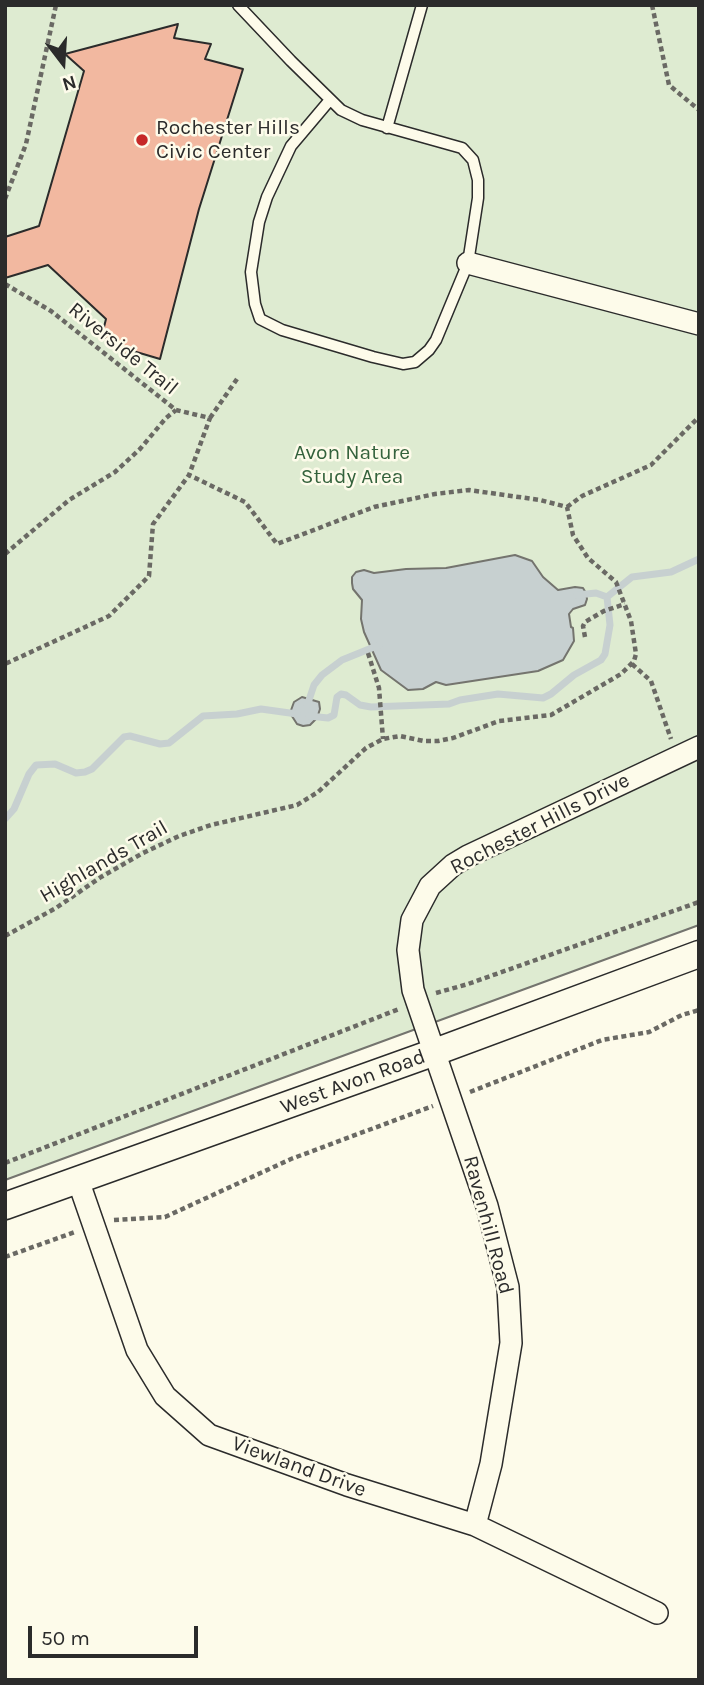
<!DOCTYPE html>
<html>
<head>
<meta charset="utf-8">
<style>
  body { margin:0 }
  #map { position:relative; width:704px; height:1685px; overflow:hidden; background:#fdfbea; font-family:Karla,sans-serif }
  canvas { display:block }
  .frame { position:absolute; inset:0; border:7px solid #2b2b2b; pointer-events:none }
  .north { position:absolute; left:28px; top:28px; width:70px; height:70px; -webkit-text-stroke:5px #fdfbea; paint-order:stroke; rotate:163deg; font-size:19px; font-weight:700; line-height:28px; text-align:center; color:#2b2b2b }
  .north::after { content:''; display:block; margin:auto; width:24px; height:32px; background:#2b2b2b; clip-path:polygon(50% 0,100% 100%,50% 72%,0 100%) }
  .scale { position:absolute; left:28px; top:1626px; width:170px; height:32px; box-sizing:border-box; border:4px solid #2b2b2b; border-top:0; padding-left:9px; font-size:21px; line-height:24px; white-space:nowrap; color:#2b2b2b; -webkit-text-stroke:5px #fdfbea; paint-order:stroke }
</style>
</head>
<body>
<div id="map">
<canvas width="704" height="1685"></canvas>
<div class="frame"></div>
<div class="north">N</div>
<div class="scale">50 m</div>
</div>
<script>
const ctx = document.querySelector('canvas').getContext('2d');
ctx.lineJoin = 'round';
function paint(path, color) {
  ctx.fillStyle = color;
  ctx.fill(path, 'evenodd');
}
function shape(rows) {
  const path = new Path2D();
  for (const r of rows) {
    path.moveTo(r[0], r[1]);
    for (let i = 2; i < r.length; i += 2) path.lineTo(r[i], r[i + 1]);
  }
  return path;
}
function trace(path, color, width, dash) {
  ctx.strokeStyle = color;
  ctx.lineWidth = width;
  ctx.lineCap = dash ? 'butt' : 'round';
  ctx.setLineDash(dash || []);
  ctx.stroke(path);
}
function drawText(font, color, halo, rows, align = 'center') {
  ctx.font = font + ' Karla,sans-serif';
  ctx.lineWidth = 5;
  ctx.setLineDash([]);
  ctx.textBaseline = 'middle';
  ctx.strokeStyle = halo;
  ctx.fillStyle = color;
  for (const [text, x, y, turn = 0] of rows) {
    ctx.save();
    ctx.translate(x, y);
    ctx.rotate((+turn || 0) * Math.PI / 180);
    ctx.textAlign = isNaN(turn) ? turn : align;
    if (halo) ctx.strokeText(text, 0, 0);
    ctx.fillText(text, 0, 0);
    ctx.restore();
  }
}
const green = shape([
  [5,5,699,5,699,925,5,1180,5,5]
]);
const water = shape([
  [515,555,532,561,543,577,558,590,575,587,583,588,586,593,587,599,585,605,573,609,569,614,571,627,573,628,574,641,563,660,538,671,446,685,436,682,423,689,408,690,381,670,364,632,361,619,362,600,353,589,352,583,352,577,356,572,364,570,374,573,406,569,446,568,515,555],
  [302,697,319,702,320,709,317,718,310,725,303,726,297,724,290,713,294,702,302,697]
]);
const stream = shape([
  [577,595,596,593,607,597],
  [307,706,314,685,322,675,342,660,379,645],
  [309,716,328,718,334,715,337,697,341,694,346,695,360,705,371,707,449,704,460,700,498,694,543,698,551,694,574,675,601,660,605,654,610,625,607,597,632,577,671,572,699,559],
  [5,819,14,809,29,774,36,765,55,764,76,773,85,772,92,769,124,737,130,736,160,744,169,743,203,716,237,714,261,709,297,714]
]);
const building = shape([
  [178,24,174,38,211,44,205,59,243,69,199,209,160,359,133,351,130,358,102,335,106,319,48,265,5,278,5,237,39,226,84,71,65,54,178,24]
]);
const path = shape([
  [652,5,669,85,699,110],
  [5,199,26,144,56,5],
  [5,284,51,311,176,410,210,418,189,475,153,524,149,576,109,616,5,664],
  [210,418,237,379],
  [567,507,582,496,651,465,699,417],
  [5,554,69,500,115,472,140,449,166,418,176,410],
  [585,637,583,626,585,622,604,611,625,604],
  [368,653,379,688,383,739],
  [632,664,651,681,671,739],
  [5,936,56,908,101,877,143,853,179,836,211,825,297,805,318,792,366,748,383,739,400,736,424,741,438,741,453,738,499,721,551,715,621,674,634,661,636,654,631,621,616,582,588,558,573,535,567,507,540,500,469,490,435,494,374,507,277,544,245,502,189,475],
  [436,993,468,984,699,902],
  [470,1092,602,1040,649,1032,682,1015,699,1010],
  [5,1163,399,1009],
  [114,1220,165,1217,291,1159,433,1106],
  [5,1257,75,1232]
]);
const service = shape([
  [238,5,291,61,341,110,362,120,462,148,473,160,478,180,478,198,468,263,436,340,429,350,415,362,403,364,373,357,282,330,260,319,255,304,251,272,259,222,267,197,291,146,329,101],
  [387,128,422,5]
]);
const minor = shape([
  [468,263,699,324],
  [78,1180,137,1350,165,1396,209,1435,347,1485,475,1525,657,1613],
  [475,1525,491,1464,511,1343,508,1287,487,1206,413,990,408,950,412,920,430,886,453,865,468,856,699,747]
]);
const tertiary = shape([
  [5,1206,435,1052,699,954]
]);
const markers = [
  [142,140,7,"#c62828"]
];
const poiNames = [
  ["Rochester Hills",156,128],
  ["Civic Center",156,152]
];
const streetNames = [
  ["Riverside Trail",123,349,39],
  ["Rochester Hills Drive",540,824,-27],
  ["Highlands Trail",104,862,-30],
  ["West Avon Road",353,1082,-20],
  ["Ravenhill Road",488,1225,75],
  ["Viewland Drive",299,1467,20]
];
const parkNames = [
  ["Avon Nature",352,453],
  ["Study Area",352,477]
];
paint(green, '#deebd1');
trace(green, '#74746e', 2);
paint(water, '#c7d0d0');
trace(water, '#74746e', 2);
trace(stream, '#c7d0d0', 7);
paint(building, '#f2b8a0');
trace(building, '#2b2b2b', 2);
trace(service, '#2b2b2b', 13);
trace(minor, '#2b2b2b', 24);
trace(tertiary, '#2b2b2b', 29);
trace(path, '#6a6964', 4.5, [5, 3.5]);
trace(service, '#fdfbea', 10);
trace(minor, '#fdfbea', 21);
trace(tertiary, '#fdfbea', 26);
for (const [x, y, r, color] of markers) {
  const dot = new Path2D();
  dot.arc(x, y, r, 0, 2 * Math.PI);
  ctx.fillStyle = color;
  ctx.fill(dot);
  trace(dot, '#fdfbea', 2.5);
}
drawText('21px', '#2b2b2b', '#fdfbea', poiNames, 'left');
drawText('21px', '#2b2b2b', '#fdfbea', streetNames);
drawText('21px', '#34623c', '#fdfbea', parkNames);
</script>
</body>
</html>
